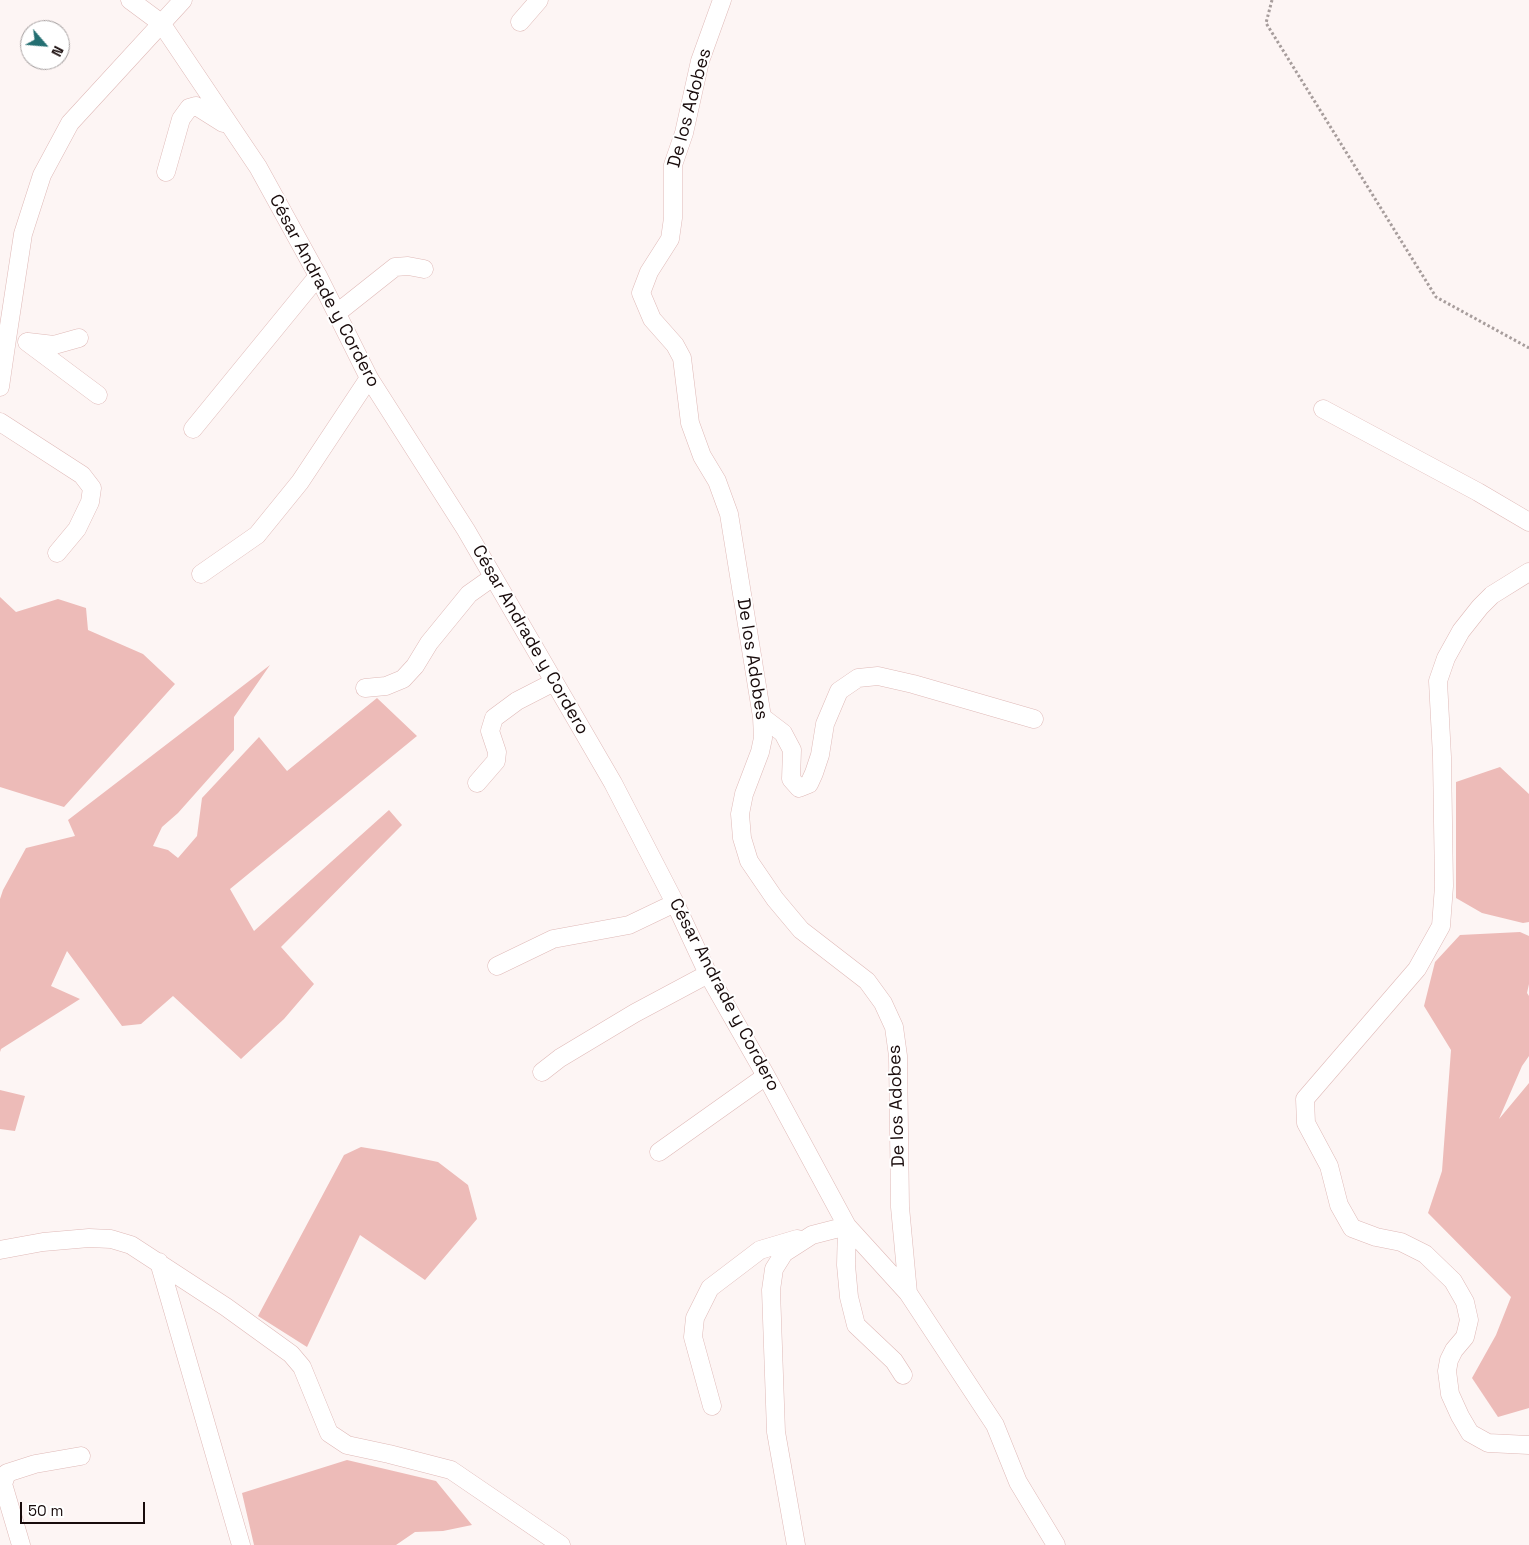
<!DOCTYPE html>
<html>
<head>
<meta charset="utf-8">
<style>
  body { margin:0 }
  #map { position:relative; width:1529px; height:1545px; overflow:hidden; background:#fdf5f4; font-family:"Space Grotesk",sans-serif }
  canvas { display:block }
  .north { position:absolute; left:20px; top:20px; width:50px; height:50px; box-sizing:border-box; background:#fff; border:1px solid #a39d9d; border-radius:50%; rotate:117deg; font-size:14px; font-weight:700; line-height:20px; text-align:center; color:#180b0b }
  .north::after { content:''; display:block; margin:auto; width:18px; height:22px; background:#246f72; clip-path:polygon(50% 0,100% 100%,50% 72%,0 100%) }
  .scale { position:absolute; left:20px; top:1502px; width:125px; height:22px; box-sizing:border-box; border:2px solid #180b0b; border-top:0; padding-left:6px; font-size:15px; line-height:18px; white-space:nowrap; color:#180b0b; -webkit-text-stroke:4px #fff; paint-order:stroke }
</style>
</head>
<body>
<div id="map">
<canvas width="1529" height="1545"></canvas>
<div class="north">N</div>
<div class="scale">50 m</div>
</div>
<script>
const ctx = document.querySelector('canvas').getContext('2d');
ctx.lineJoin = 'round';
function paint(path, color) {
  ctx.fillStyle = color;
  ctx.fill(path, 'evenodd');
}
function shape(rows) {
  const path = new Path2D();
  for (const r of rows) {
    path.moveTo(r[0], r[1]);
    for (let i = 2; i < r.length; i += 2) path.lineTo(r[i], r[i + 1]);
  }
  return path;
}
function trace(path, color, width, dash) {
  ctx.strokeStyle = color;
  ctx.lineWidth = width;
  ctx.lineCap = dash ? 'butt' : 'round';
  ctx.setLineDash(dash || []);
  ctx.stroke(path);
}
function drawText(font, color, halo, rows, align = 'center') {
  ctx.font = font + ' "Space Grotesk",sans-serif';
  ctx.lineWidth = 4;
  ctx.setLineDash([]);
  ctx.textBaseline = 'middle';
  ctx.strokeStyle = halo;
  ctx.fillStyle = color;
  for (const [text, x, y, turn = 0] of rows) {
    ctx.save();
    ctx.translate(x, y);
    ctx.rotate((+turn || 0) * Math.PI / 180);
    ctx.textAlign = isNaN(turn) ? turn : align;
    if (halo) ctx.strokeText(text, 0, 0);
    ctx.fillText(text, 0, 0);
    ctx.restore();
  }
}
const green = shape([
  [0,597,16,612,58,599,86,608,88,630,143,654,175,684,64,807,0,787],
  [270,665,234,717,234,750,178,813,162,827,153,846,168,850,178,858,197,836,202,798,259,737,287,771,377,698,417,736,230,889,254,931,389,810,402,825,281,947,314,984,284,1019,241,1059,173,996,141,1024,122,1026,67,951,51,986,80,999,1,1049,0,1052,0,899,3,890,26,848,75,836,68,820],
  [1500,767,1529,794,1529,922,1523,923,1482,913,1456,898,1456,782],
  [1520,932,1529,936,1529,984,1527,993,1529,996,1529,1056,1522,1066,1499,1119,1529,1083,1529,1408,1498,1417,1472,1378,1496,1335,1511,1297,1428,1213,1442,1171,1451,1050,1424,1006,1435,962,1460,935],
  [0,1090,25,1096,15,1131,0,1129],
  [361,1147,385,1151,438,1162,468,1185,477,1219,425,1280,360,1235,307,1347,258,1316,344,1155],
  [347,1460,436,1481,472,1525,443,1531,415,1532,396,1545,254,1545,242,1493]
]);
const path = shape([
  [1272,0,1266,23,1436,297,1529,348]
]);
const minor = shape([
  [130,0,161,23,258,167,318,276,369,378,466,530,613,783,675,903,708,974,766,1076,847,1226,908,1293,995,1425,1018,1482,1056,1545],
  [722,0,700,61,684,133,673,165,673,218,670,239,649,272,641,293,652,319,675,345,682,358,690,423,702,456,717,481,729,514,762,717,763,738,760,752,744,794,740,814,742,838,749,861,775,899,801,930,867,981,883,1003,894,1027,898,1056,900,1207,908,1293],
  [520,22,539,0],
  [166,172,181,119,189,108,196,106,223,123],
  [337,313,395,267,408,266,424,269],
  [0,338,7,339,23,234,42,175,70,123,183,0],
  [27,342,98,395],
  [28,342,54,345,79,338],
  [0,387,7,339],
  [1323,409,1478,492,1529,522],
  [0,422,82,475,92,488,90,502,77,529,57,553],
  [193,429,318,276],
  [1529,572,1492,595,1480,607,1461,631,1446,658,1438,681,1442,757,1444,886,1441,926,1417,969,1305,1099,1306,1123,1329,1166,1339,1205,1352,1228,1376,1237,1401,1242,1425,1254,1453,1281,1465,1302,1469,1320,1465,1337,1454,1350,1449,1360,1447,1371,1450,1394,1460,1416,1470,1433,1488,1443,1529,1445],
  [201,574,257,535,300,482,369,378],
  [365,688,386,686,403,679,415,666,429,643,469,594,493,577],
  [762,717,783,733,792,750,791,779,799,788,809,784,814,773,820,755,825,724,839,691,858,678,878,676,913,684,1034,719],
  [477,783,496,761,497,752,490,731,494,718,517,701,554,682],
  [497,966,553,939,629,925,675,903],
  [542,1072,560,1058,635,1013,708,974],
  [659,1152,766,1076],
  [0,1250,43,1242,89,1238,111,1239,131,1245,226,1307,291,1354,302,1367,329,1433,347,1445,389,1454,451,1470,561,1545],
  [159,1262,241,1545],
  [712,1406,693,1337,695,1318,710,1288,760,1250,797,1239],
  [21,1545,3,1484,7,1473,35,1464,81,1456],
  [796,1545,776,1432,771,1290,774,1269,784,1253,812,1235,847,1226,846,1265,849,1297,856,1325,894,1361,903,1375]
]);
const streetNames = [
  ["De los Adobes",690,108,-75],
  ["César Andrade y Cordero",324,291,62],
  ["César Andrade y Cordero",530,640,60],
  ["De los Adobes",752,659,81],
  ["César Andrade y Cordero",724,995,62],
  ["De los Adobes",897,1106,-92]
];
paint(green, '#edbbb8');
trace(minor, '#dfb9b7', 19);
trace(path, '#a79d9c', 3, [2.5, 2.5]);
trace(minor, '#fff', 18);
drawText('18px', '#180b0b', '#fff', streetNames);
</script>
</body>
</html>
